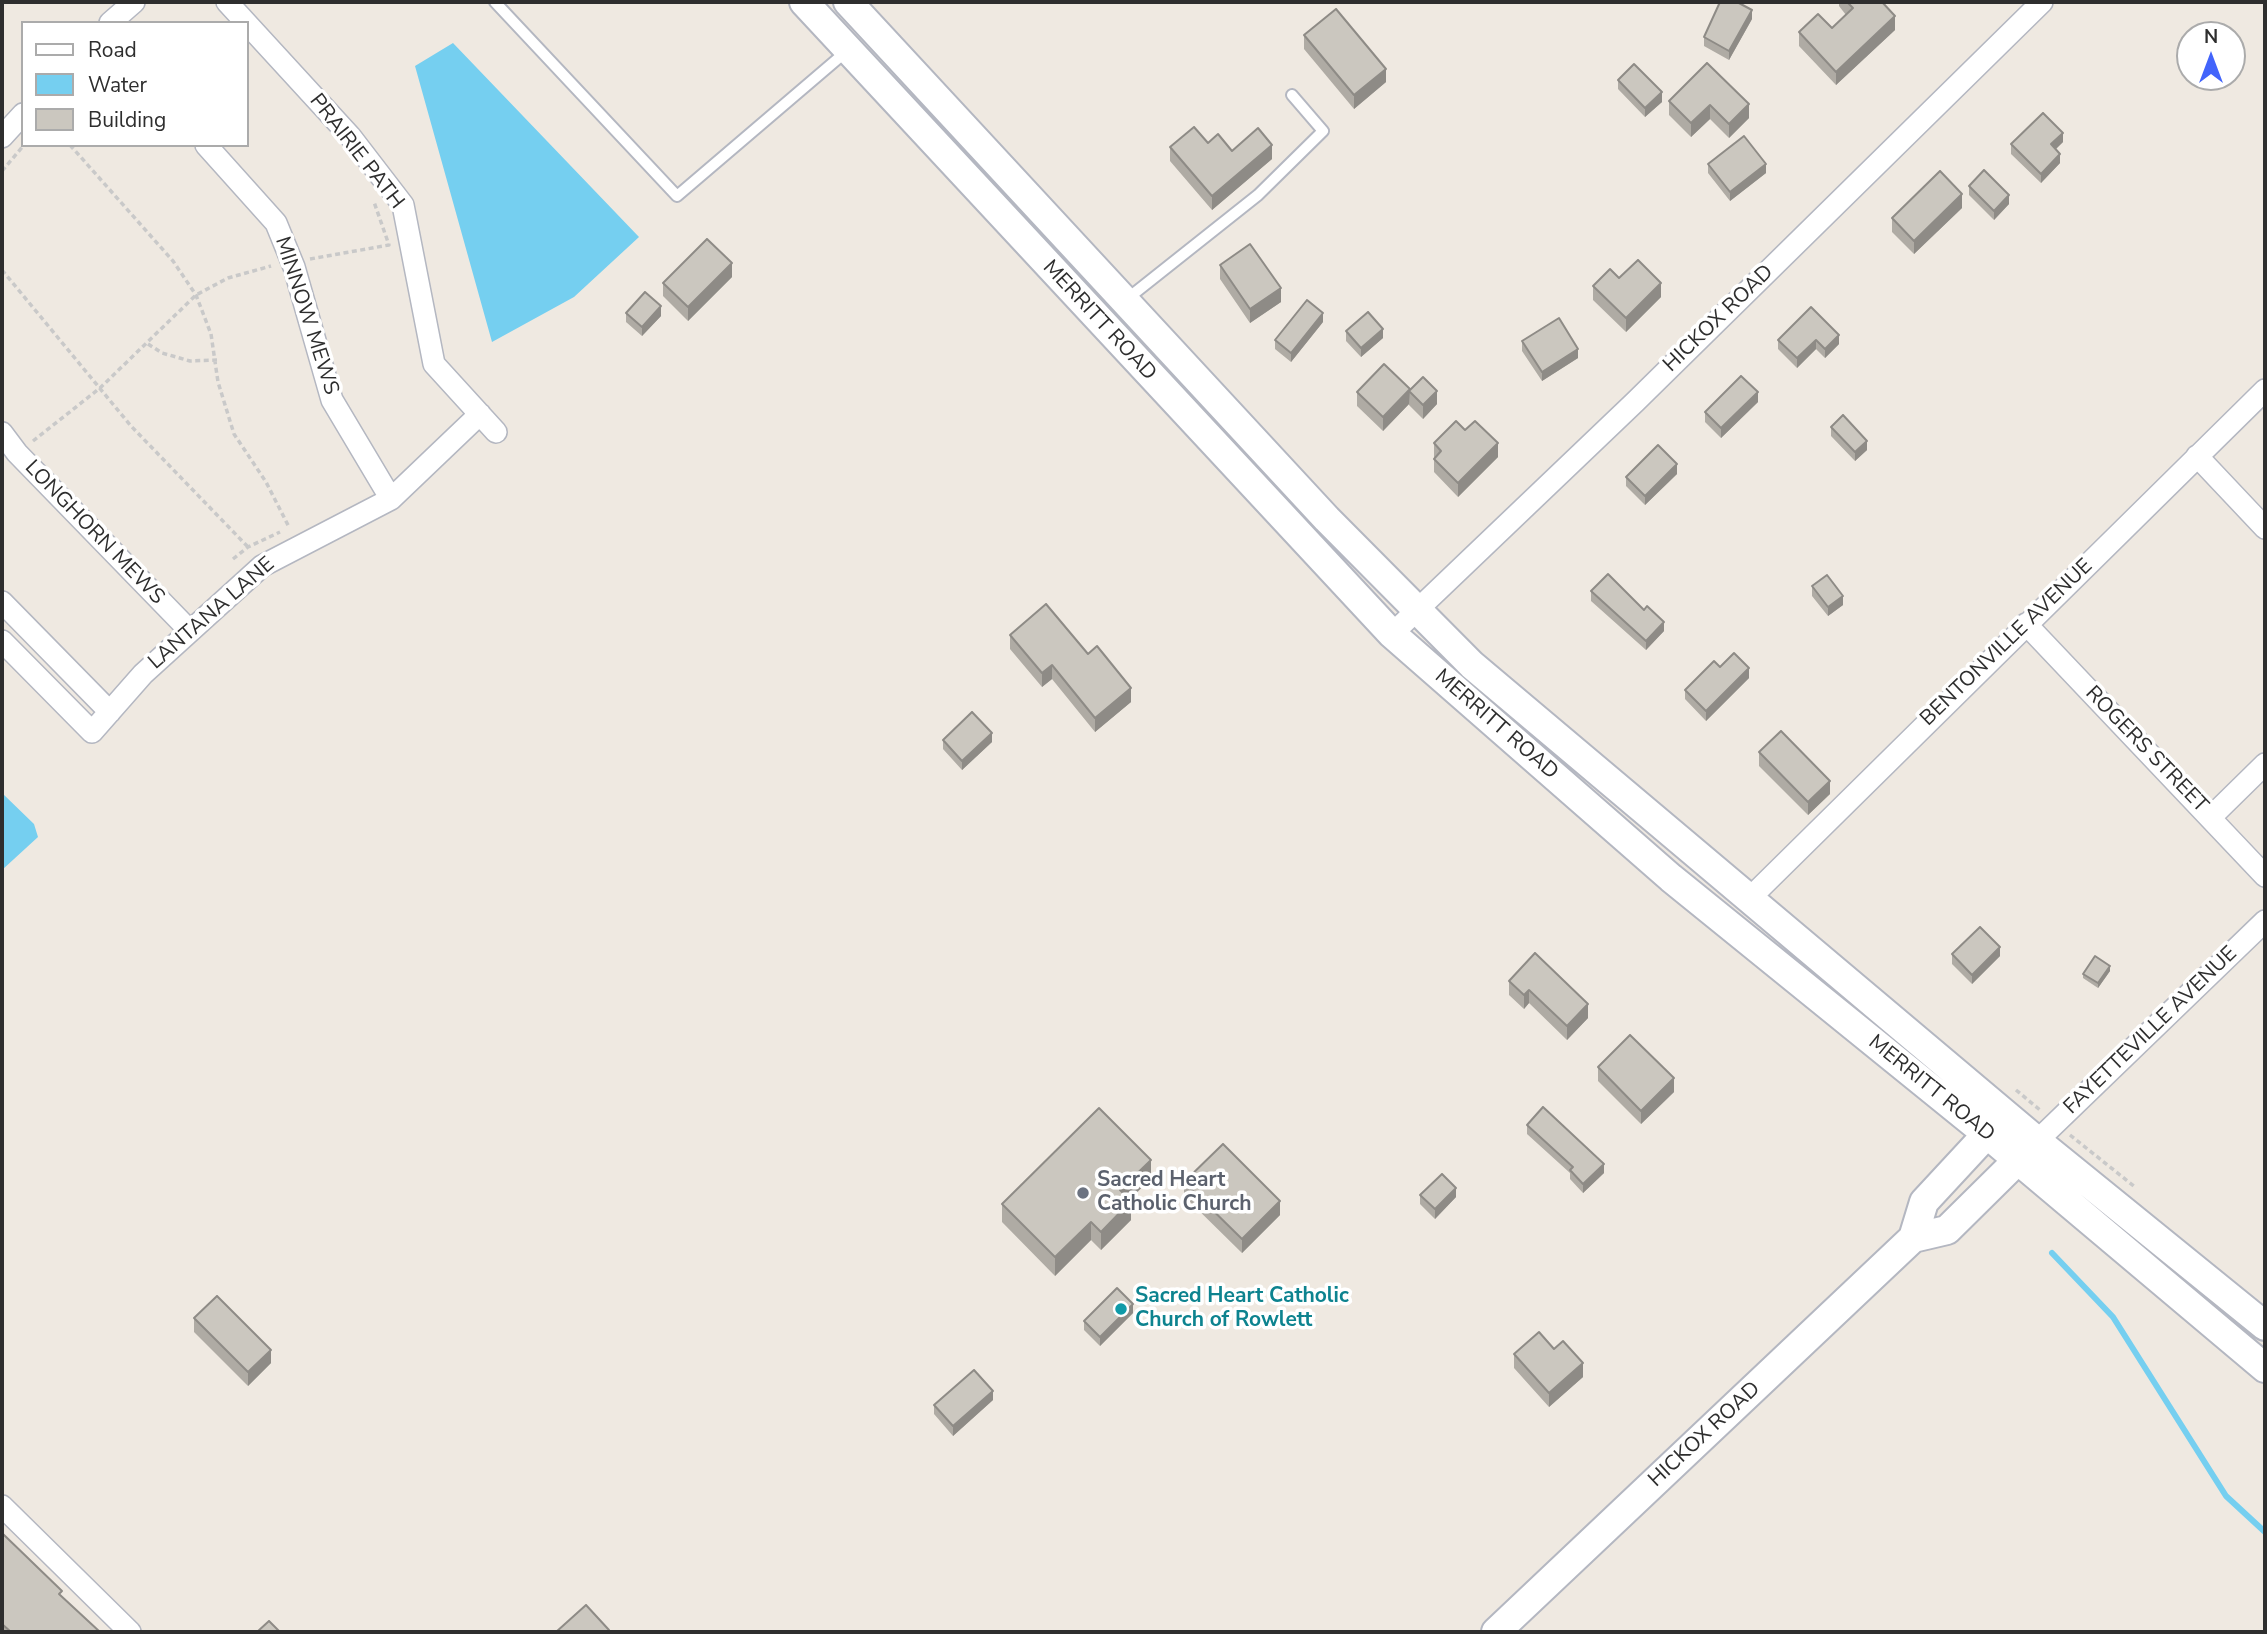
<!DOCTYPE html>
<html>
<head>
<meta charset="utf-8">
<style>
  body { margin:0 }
  #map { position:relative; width:2267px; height:1634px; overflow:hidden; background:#efe9e1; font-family:"Nunito Sans",sans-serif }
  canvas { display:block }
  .frame { position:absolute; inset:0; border:4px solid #2e2e2e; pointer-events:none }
  .legend { position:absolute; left:21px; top:21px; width:228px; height:126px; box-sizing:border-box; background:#fff; border:2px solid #ababab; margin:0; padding:9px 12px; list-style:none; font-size:21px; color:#2e2e2e }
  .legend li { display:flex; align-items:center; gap:14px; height:35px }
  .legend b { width:35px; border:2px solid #ababab }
  .north { position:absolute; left:2176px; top:21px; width:70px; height:70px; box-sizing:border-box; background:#fff; border:2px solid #ababab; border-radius:50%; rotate:0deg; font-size:19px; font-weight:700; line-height:28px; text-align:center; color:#2e2e2e }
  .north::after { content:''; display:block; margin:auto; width:24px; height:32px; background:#4264fb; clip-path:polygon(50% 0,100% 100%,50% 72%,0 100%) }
</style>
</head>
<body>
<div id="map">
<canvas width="2267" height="1634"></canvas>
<div class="frame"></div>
<ul class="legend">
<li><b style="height:9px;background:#fff"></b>Road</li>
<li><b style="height:19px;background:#75cff0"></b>Water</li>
<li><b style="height:19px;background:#cbc7bf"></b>Building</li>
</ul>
<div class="north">N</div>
</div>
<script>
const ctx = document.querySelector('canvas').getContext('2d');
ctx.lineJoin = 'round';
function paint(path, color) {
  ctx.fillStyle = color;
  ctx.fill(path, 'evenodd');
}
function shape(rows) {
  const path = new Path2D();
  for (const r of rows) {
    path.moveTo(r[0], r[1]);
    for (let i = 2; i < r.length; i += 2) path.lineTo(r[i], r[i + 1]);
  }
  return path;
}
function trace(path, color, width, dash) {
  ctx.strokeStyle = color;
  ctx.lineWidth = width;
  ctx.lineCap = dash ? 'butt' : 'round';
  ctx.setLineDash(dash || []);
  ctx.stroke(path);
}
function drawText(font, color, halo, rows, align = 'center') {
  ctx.font = font + ' "Nunito Sans",sans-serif';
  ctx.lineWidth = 7;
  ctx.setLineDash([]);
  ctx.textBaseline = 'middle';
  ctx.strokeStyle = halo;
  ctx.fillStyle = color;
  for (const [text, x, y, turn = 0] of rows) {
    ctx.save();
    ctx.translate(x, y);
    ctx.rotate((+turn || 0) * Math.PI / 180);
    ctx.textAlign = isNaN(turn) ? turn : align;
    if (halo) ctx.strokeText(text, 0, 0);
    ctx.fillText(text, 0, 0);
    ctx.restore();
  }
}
const water = shape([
  [453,43,639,237,574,297,492,342,415,66],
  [2,793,34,824,38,837,2,870]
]);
const stream = shape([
  [2052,1253,2113,1317,2226,1496,2265,1532]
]);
const path = shape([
  [70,145,173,261,196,295,211,334,218,382,234,434,266,482,289,527],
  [2,171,24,145],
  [310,259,389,245,374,202],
  [2,270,131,426,248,547],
  [148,344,162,353,190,361,217,360],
  [33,441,100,388,196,295,228,278,271,266],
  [233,559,248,547,280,532],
  [2016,1090,2040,1110],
  [2070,1135,2135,1187]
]);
const lane = shape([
  [495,2,677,196,848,50],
  [1127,299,1258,195,1323,131,1292,95]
]);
const street = shape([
  [227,2,350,136,403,205,434,364,496,432],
  [110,23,134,2],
  [2,137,23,114],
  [206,145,276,223,294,267,332,400,391,499],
  [2,433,17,453,189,630],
  [2197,456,2265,528],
  [2,602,110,712],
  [2026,624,2265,876],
  [1392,634,1635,402,2042,2],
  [2,641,92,732,143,674,262,566,391,499,480,414],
  [2210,818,2265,764],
  [1750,898,2265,390],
  [2037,1141,2265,921],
  [2,1506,130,1632]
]);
const secondary = shape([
  [804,2,1392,634,1671,878,1987,1134,2265,1368],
  [848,2,1327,519,1472,665,2037,1141,2265,1326],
  [1913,1238,1947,1230,2030,1148],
  [1496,1632,1913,1238,1924,1202,2000,1120]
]);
const wall = shape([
  [1839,2,1882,2,1895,30,1836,85,1799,46,1799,32,1832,28,1846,15,1839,6],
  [1752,19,1729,60,1704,46,1704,37],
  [1304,35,1386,82,1354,109,1304,49],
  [1707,63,1749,118,1729,138,1710,119,1691,137,1669,115,1669,101],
  [1618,80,1662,102,1645,117,1618,89],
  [2063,142,2055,149,2060,163,2041,183,2011,154,2011,144],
  [1170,147,1232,151,1272,159,1212,210,1170,161],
  [1708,164,1766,173,1730,201,1708,173],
  [1969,186,2009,204,1994,220,1969,195],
  [1962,208,1914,254,1892,232,1892,218],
  [1220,265,1281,302,1250,323,1220,279],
  [732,277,688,321,663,296,663,283],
  [1619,278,1661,297,1626,332,1593,300,1593,286],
  [1811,307,1839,344,1825,358,1816,349,1797,368,1778,349,1778,340],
  [626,313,661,316,642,336,626,322],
  [1323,322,1291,362,1275,349,1275,340],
  [1346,331,1383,338,1361,357,1346,341],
  [1522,341,1578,358,1542,381,1522,351],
  [1410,390,1437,404,1423,419,1409,405,1409,404,1383,431,1357,406,1357,392],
  [1758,402,1721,438,1705,422,1705,412],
  [1831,427,1867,450,1855,461,1831,436],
  [1465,430,1498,457,1458,497,1434,472,1434,443],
  [1677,474,1645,505,1626,486,1626,477],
  [1812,586,1843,605,1828,616,1812,596],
  [1591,591,1664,631,1646,650,1591,601],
  [1010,635,1088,654,1131,702,1095,732,1052,679,1042,687,1010,649],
  [1720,667,1749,678,1706,721,1685,699,1685,690],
  [943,740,992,742,962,770,943,749],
  [1759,752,1830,794,1808,815,1759,766],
  [1535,953,1588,1018,1567,1040,1529,1003,1524,1009,1509,995,1509,981],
  [1952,954,2000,956,1972,984,1952,964],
  [2110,971,2098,988,2083,978,2083,974],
  [1598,1067,1674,1092,1641,1124,1598,1081],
  [1527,1125,1604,1173,1583,1193,1570,1179,1570,1173,1527,1134],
  [1151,1178,1130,1200,1131,1220,1101,1250,1091,1240,1055,1276,1002,1222,1002,1204],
  [1184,1182,1280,1215,1242,1253,1184,1196],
  [1420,1195,1456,1197,1435,1219,1420,1204],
  [1133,1313,1100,1346,1084,1330,1084,1321],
  [194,1318,271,1363,248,1386,194,1332],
  [1554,1349,1583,1377,1549,1407,1514,1368,1514,1354],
  [993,1400,953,1436,934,1414,934,1405],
  [2,1533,62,1597,100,1632,2,1632]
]);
const shadedWall = shape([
  [1752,10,1752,19,1729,60,1729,51],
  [1895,16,1895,30,1836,85,1836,72],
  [1386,69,1386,82,1354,109,1354,95],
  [1662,92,1662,102,1645,117,1645,108],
  [1749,104,1749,118,1729,138,1729,124],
  [1710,105,1710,119,1691,137,1691,123],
  [2063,133,2063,142,2051,154,2051,144],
  [1272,145,1272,159,1212,210,1212,196],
  [2060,154,2060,163,2041,183,2041,174],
  [1766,164,1766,173,1730,201,1730,192],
  [1962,194,1962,208,1914,254,1914,241],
  [2009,195,2009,204,1994,220,1994,211],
  [732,263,732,277,688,321,688,307],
  [1661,283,1661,297,1626,332,1626,318],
  [1281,288,1281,302,1250,323,1250,309],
  [661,306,661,316,642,336,642,327],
  [1323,313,1323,322,1291,362,1291,353],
  [1383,329,1383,338,1361,357,1361,348],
  [1839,335,1839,344,1825,358,1825,349],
  [1816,340,1816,349,1797,368,1797,358],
  [1578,349,1578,358,1542,381,1542,372],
  [1410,389,1409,404,1383,431,1383,417],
  [1437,391,1437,404,1423,419,1423,405],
  [1758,392,1758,402,1721,438,1721,428],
  [1867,441,1867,450,1855,461,1855,452],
  [1498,443,1498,457,1458,497,1458,483],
  [1677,464,1677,474,1645,505,1645,496],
  [1843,596,1843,605,1828,616,1828,607],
  [1664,622,1664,631,1646,650,1646,641],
  [1052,665,1052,679,1042,687,1042,673],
  [1749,668,1749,678,1706,721,1706,711],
  [1131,688,1131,702,1095,732,1095,718],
  [992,733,992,742,962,770,962,761],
  [1830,781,1830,794,1808,815,1808,802],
  [2000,947,2000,956,1972,984,1972,975],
  [2110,966,2110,971,2098,988,2098,983],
  [1529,990,1529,1003,1524,1009,1524,995],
  [1588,1004,1588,1018,1567,1040,1567,1026],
  [1674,1078,1674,1092,1641,1124,1641,1111],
  [1151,1160,1151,1178,1120,1209,1120,1190],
  [1604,1164,1604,1173,1583,1193,1583,1184],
  [1456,1188,1456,1197,1435,1219,1435,1209],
  [1131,1201,1131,1220,1101,1250,1101,1232],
  [1280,1201,1280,1215,1242,1253,1242,1239],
  [1091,1222,1091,1240,1055,1276,1055,1257],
  [1133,1304,1133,1313,1100,1346,1100,1337],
  [271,1350,271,1363,248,1386,248,1372],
  [1583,1363,1583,1377,1549,1407,1549,1393],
  [993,1391,993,1400,953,1436,953,1426]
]);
const building = shape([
  [1720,2,1737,2,1752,10,1729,51,1704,37,1720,2],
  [1847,2,1882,2,1895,16,1836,72,1799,32,1818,14,1832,28,1853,8,1847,2],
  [1336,9,1386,69,1354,95,1304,35,1336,9],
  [1707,63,1749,104,1729,124,1710,105,1691,123,1669,101,1707,63],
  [1634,64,1662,92,1645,108,1618,80,1634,64],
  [2043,113,2063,133,2051,144,2060,154,2041,174,2011,144,2043,113],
  [1194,127,1208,143,1218,134,1232,151,1258,128,1272,145,1212,196,1170,147,1194,127],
  [1744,136,1766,164,1730,192,1708,164,1744,136],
  [1984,170,2009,195,1994,211,1969,186,1984,170],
  [1940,171,1962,194,1914,241,1892,218,1940,171],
  [707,239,732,263,688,307,663,283,707,239],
  [1250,244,1281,288,1250,309,1220,265,1250,244],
  [1638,260,1661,283,1626,318,1593,286,1610,269,1619,278,1638,260],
  [645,292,661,306,642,327,626,313,645,292],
  [1307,300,1323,313,1291,353,1275,340,1307,300],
  [1811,307,1839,335,1825,349,1816,340,1797,358,1778,340,1811,307],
  [1368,312,1383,329,1361,348,1346,331,1368,312],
  [1559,318,1578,349,1542,372,1522,341,1559,318],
  [1384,364,1410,389,1383,417,1357,392,1384,364],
  [1741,376,1758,392,1721,428,1705,412,1741,376],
  [1423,377,1437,391,1423,405,1409,391,1423,377],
  [1843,415,1867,441,1855,452,1831,427,1843,415],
  [1456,421,1465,430,1475,421,1498,443,1458,483,1434,459,1441,451,1434,443,1456,421],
  [1658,445,1677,464,1645,496,1626,477,1658,445],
  [1608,574,1644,610,1647,606,1664,622,1646,641,1591,591,1608,574],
  [1827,575,1843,596,1828,607,1812,586,1827,575],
  [1046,604,1088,654,1097,646,1131,688,1095,718,1052,665,1042,673,1010,635,1046,604],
  [1734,653,1749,668,1706,711,1685,690,1714,661,1720,667,1734,653],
  [972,712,992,733,962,761,943,740,972,712],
  [1781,731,1830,781,1808,802,1759,752,1781,731],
  [1980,927,2000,947,1972,975,1952,954,1980,927],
  [1535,953,1588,1004,1567,1026,1529,990,1524,995,1509,981,1535,953],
  [2095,956,2110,966,2098,983,2083,974,2095,956],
  [1630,1035,1674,1078,1641,1111,1598,1067,1630,1035],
  [1543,1107,1604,1164,1583,1184,1570,1170,1573,1167,1527,1125,1543,1107],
  [1099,1108,1151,1160,1120,1190,1131,1201,1101,1232,1091,1222,1055,1257,1002,1204,1099,1108],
  [1223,1144,1280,1201,1242,1239,1184,1182,1223,1144],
  [1442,1174,1456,1188,1435,1209,1420,1195,1442,1174],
  [1117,1288,1133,1304,1100,1337,1084,1321,1117,1288],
  [217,1296,271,1350,248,1372,194,1318,217,1296],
  [1539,1332,1554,1349,1563,1341,1583,1363,1549,1393,1514,1354,1539,1332],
  [974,1370,993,1391,953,1426,934,1405,974,1370],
  [2,1533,62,1591,59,1594,100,1632,11,1632,2,1624,2,1533],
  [586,1605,609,1630,607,1632,556,1632,586,1605],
  [269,1621,280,1632,257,1632,269,1621]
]);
const markers = [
  [1083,1193,7,"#6b7280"],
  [1121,1309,7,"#0f9aa8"]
];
const streetNames = [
  ["PRAIRIE PATH",356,152,52],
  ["MINNOW MEWS",306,316,72],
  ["HICKOX ROAD",1719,319,-44],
  ["MERRITT ROAD",1099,321,47],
  ["LONGHORN MEWS",94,533,46],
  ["LANTANA LANE",212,614,-41],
  ["BENTONVILLE AVENUE",2007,643,-44],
  ["MERRITT ROAD",1496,725,41],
  ["ROGERS STREET",2146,750,46],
  ["FAYETTEVILLE AVENUE",2151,1031,-44],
  ["MERRITT ROAD",1931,1089,39],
  ["HICKOX ROAD",1705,1435,-43]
];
const worshipNames = [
  ["Sacred Heart",1097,1181],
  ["Catholic Church",1097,1205]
];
const cultureNames = [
  ["Sacred Heart Catholic",1135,1297],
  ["Church of Rowlett",1135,1321]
];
paint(water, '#75cff0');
trace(stream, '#75cff0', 6);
trace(lane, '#b4b7c1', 14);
trace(street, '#b4b7c1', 24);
trace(secondary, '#b4b7c1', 32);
trace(path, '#c9c9c9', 3.5, [5, 3.5]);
trace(lane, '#fff', 10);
trace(street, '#fff', 21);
trace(secondary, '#fff', 28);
paint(wall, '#afaba4');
paint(shadedWall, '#8e8b86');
paint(building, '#cbc7bf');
trace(building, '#8e8b86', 2);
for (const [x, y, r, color] of markers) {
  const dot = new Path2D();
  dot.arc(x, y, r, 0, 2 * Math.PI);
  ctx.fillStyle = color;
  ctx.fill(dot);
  trace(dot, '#fff', 2.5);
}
drawText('21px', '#2e2e2e', '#fff', streetNames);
drawText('bold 21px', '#5b616d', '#fff', worshipNames, 'left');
drawText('bold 21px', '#0d838f', '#fff', cultureNames, 'left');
</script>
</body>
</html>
